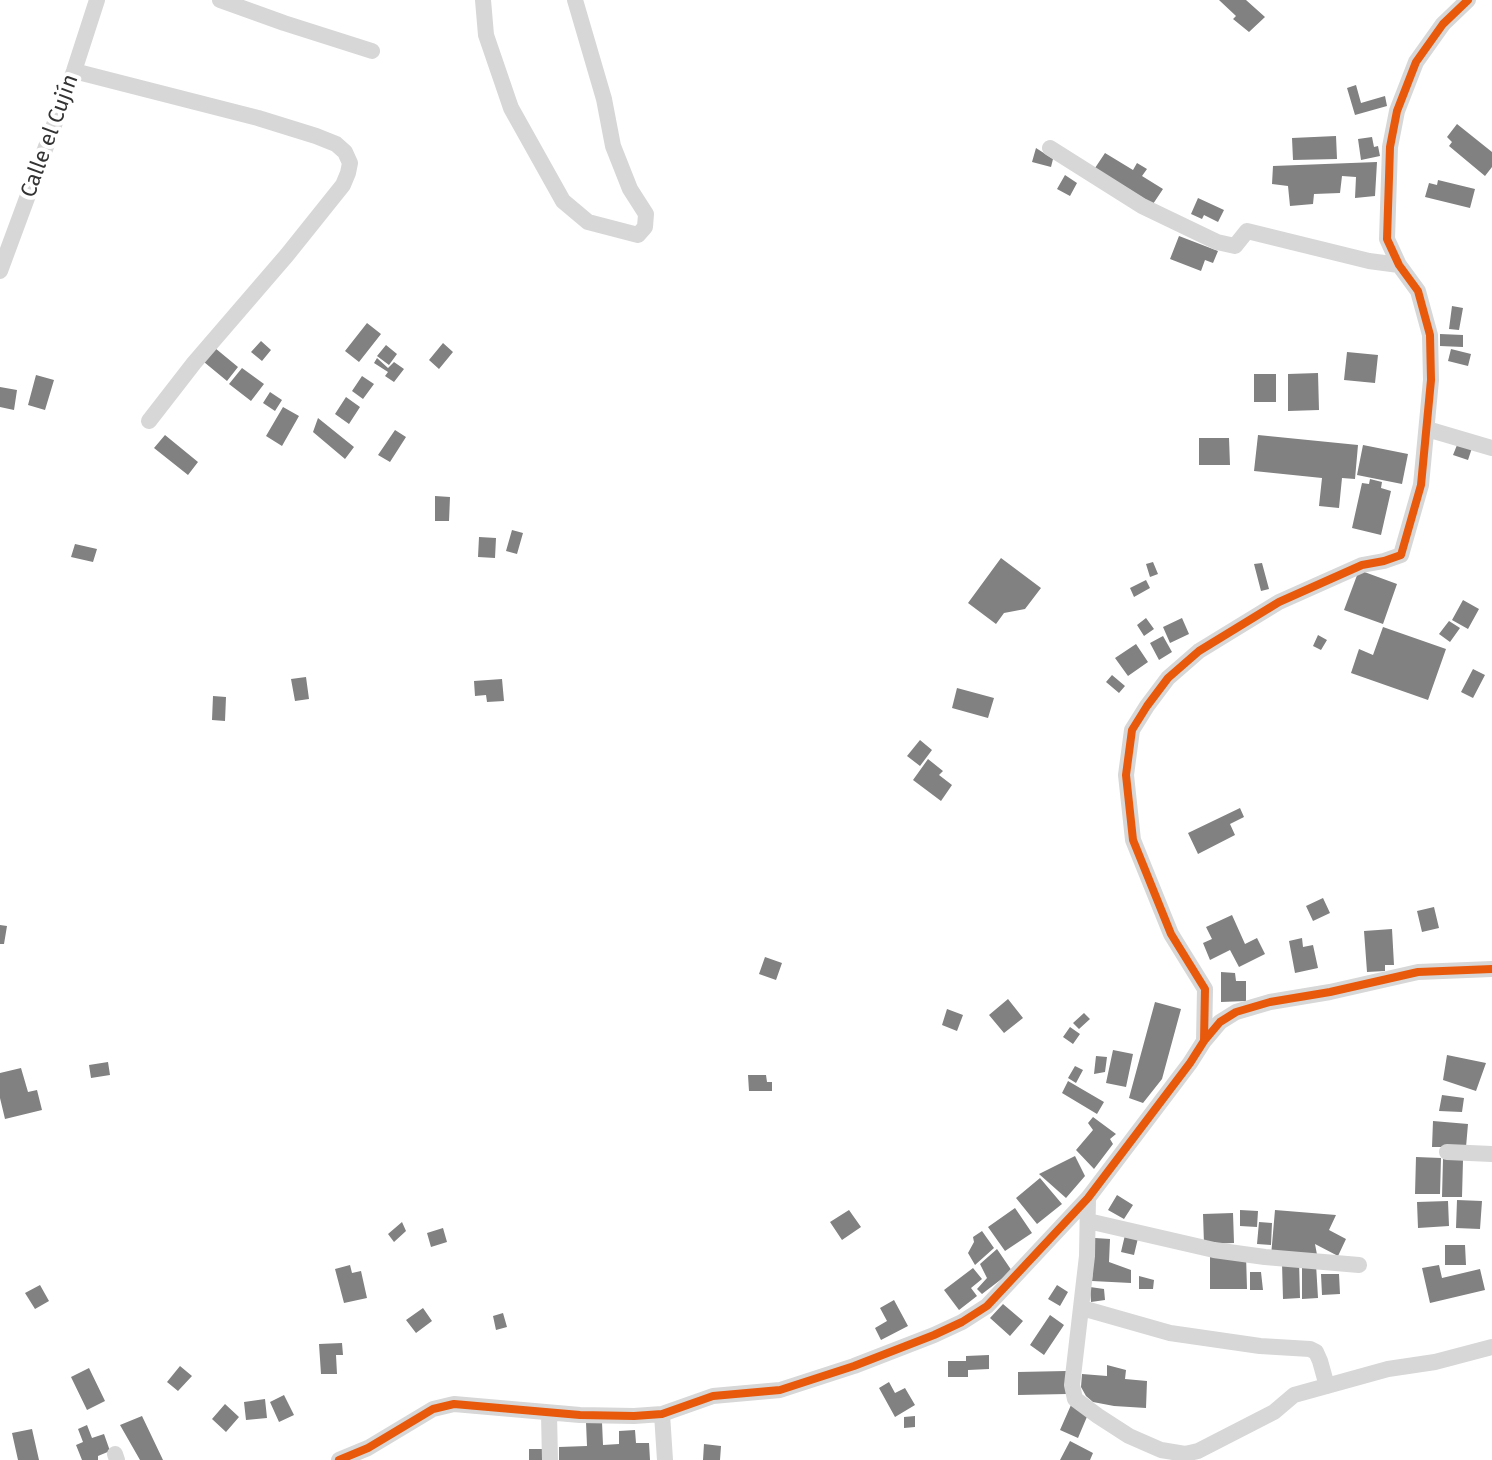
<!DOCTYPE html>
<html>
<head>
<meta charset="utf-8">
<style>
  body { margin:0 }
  canvas { display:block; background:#fff }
</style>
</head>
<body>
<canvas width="1492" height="1460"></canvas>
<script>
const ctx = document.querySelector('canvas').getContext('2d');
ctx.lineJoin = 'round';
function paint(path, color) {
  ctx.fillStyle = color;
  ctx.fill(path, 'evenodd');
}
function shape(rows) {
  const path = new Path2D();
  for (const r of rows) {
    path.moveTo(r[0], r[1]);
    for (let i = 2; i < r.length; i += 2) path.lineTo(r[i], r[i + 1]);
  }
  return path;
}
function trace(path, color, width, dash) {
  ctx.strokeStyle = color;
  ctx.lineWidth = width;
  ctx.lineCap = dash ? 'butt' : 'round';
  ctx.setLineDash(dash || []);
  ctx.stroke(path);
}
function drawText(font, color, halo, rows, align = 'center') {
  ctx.font = font + ' "Fira Sans",sans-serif';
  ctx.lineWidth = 8;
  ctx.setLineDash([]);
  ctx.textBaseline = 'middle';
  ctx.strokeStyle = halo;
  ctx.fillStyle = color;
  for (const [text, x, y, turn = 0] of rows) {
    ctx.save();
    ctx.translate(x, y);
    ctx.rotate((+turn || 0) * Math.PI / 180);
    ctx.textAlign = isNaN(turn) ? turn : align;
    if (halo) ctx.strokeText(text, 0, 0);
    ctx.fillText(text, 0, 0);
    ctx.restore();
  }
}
const building = shape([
  [1219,0,1246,0,1265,17,1249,32,1233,19,1236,16],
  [1356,85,1361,103,1385,96,1387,106,1355,115,1347,88],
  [1457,124,1492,152,1492,167,1485,176,1449,146,1452,142,1447,137],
  [1336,136,1337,159,1293,160,1292,138],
  [1372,137,1374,147,1378,146,1380,156,1361,160,1358,139],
  [1036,148,1053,159,1051,167,1032,162],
  [1105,153,1133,170,1137,163,1147,169,1142,176,1163,189,1153,204,1095,168],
  [1377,162,1375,196,1355,198,1356,177,1342,176,1340,193,1314,194,1313,204,1290,206,1288,186,1272,184,1273,166],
  [1065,175,1077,183,1070,196,1057,189],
  [1438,180,1475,189,1470,208,1425,197,1429,183,1437,185],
  [1198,198,1224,210,1218,222,1204,215,1202,219,1191,214],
  [1179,236,1218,251,1213,263,1205,260,1201,271,1170,259],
  [1452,306,1463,308,1459,330,1449,329],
  [367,323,381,334,359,362,345,351],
  [1440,334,1463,335,1463,347,1440,346],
  [261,341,271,350,262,361,251,352],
  [443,343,453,352,439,369,429,360],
  [386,345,397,354,389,365,377,356],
  [215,348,238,367,227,381,204,362],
  [1451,349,1471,354,1468,366,1448,361],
  [1347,352,1378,355,1375,383,1344,380],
  [377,358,388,368,394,362,404,369,394,382,385,376,388,372,374,363],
  [242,368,264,384,251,401,229,384],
  [1318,373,1319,410,1288,411,1288,374],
  [1254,374,1276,374,1276,402,1254,402],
  [36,375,54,380,45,410,28,405],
  [362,376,374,384,363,399,352,391],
  [0,387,17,390,14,410,0,407],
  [270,392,282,400,275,411,263,403],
  [346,397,360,407,349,424,335,414],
  [283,407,299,416,282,446,266,436],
  [318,418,354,447,345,459,313,432],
  [395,430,406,437,390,462,378,455],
  [165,435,198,462,188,475,154,448],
  [1258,435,1358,445,1355,479,1342,478,1339,508,1319,506,1322,478,1254,471],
  [1199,438,1229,438,1230,465,1199,465],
  [1459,440,1473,445,1468,460,1453,455],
  [1363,445,1408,454,1402,484,1357,475],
  [1370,479,1382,482,1381,488,1391,491,1381,535,1352,528,1362,483,1369,484],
  [435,496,450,497,449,521,435,521],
  [512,530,523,533,517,554,506,551],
  [479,537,496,538,495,558,478,557],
  [75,544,97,549,93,562,71,557],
  [1001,558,1041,588,1025,609,1004,613,996,624,968,603],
  [1153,562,1158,574,1150,577,1146,564],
  [1262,563,1269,589,1261,591,1254,564],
  [1359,570,1397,584,1383,624,1344,610],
  [1146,580,1150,588,1134,597,1130,588],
  [1463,600,1479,609,1468,629,1452,620],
  [1146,618,1154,629,1144,636,1137,625],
  [1182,618,1189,634,1170,643,1163,627],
  [1449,621,1460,628,1450,642,1439,634],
  [1383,627,1446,649,1428,700,1351,673,1359,649,1373,655],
  [1318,635,1327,640,1321,650,1313,646],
  [1163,636,1172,652,1159,660,1150,643],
  [1136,644,1148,662,1128,676,1115,658],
  [1473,669,1485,675,1473,698,1461,692],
  [1112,675,1125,686,1119,693,1106,682],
  [306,677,309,699,295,701,291,679],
  [502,679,504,701,487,702,486,695,475,696,474,681],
  [957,688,994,698,988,718,952,708],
  [213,696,226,697,225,721,212,720],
  [920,740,932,750,920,766,907,756],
  [928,759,943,771,939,775,952,785,941,801,913,780],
  [1240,808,1244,817,1230,824,1235,835,1198,854,1188,833],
  [1323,898,1330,913,1313,921,1306,906],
  [1434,907,1439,928,1422,932,1417,911],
  [1232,915,1245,944,1257,938,1265,954,1239,967,1230,950,1210,960,1203,943,1212,939,1206,927],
  [0,925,7,926,4,944,0,944],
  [1392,929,1394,965,1385,965,1385,971,1367,972,1364,931],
  [1302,938,1303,947,1313,945,1318,968,1295,973,1289,941],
  [765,957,782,963,776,980,759,974],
  [1221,972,1235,973,1236,981,1246,981,1246,1001,1221,1002],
  [1008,999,1023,1018,1004,1033,989,1015],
  [1155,1002,1181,1009,1162,1079,1143,1103,1129,1098],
  [947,1009,963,1015,957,1031,942,1025],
  [1084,1013,1090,1019,1079,1029,1073,1023],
  [1070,1027,1080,1034,1073,1044,1063,1037],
  [1113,1050,1133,1054,1126,1087,1106,1083],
  [1447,1055,1486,1063,1476,1091,1443,1080],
  [1096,1056,1107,1057,1105,1072,1094,1074],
  [108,1062,110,1075,91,1078,89,1065],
  [1075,1066,1083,1070,1076,1083,1068,1078],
  [21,1068,28,1092,37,1090,42,1110,5,1119,0,1098,0,1073],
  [748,1075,766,1075,767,1082,772,1082,772,1091,749,1091],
  [1068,1081,1104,1102,1097,1114,1062,1093],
  [1442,1095,1464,1098,1462,1112,1439,1111],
  [1093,1117,1116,1134,1110,1139,1113,1144,1094,1169,1076,1150,1093,1130,1088,1123],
  [1433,1121,1468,1124,1466,1147,1432,1147],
  [1075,1156,1085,1176,1066,1198,1039,1174],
  [1416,1157,1441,1158,1440,1194,1415,1194],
  [1443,1159,1463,1160,1462,1197,1442,1197],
  [1040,1178,1062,1204,1037,1224,1016,1198],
  [1117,1195,1133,1205,1124,1219,1108,1210],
  [1457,1200,1482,1201,1480,1229,1456,1228],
  [1448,1201,1449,1226,1418,1228,1417,1202],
  [1015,1208,1032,1233,1005,1251,988,1227],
  [849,1210,861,1227,842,1240,830,1222],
  [1240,1210,1258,1211,1257,1227,1240,1226],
  [1275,1210,1336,1215,1329,1230,1346,1239,1338,1256,1315,1244,1318,1260,1271,1256],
  [1233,1213,1234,1243,1204,1244,1203,1214],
  [402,1222,406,1231,394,1242,388,1234],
  [1259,1222,1272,1223,1271,1245,1257,1244],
  [443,1228,447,1242,431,1247,427,1233],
  [982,1231,994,1248,975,1265,968,1253,974,1242,973,1237],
  [1125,1235,1138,1238,1134,1255,1121,1252],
  [1095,1238,1110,1239,1109,1262,1131,1270,1131,1283,1092,1281],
  [1445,1245,1465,1245,1466,1265,1445,1265],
  [997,1249,1012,1271,982,1294,977,1289,987,1278,980,1264],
  [1210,1255,1246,1255,1247,1289,1210,1289],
  [1299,1261,1300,1298,1283,1299,1282,1263],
  [1316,1264,1318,1298,1302,1299,1302,1265],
  [350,1265,352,1273,361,1271,367,1298,344,1303,335,1269],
  [1439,1265,1442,1278,1480,1269,1485,1290,1430,1303,1422,1268],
  [973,1268,982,1279,971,1288,977,1296,959,1310,944,1290],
  [1250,1272,1261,1272,1263,1290,1250,1290],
  [1321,1274,1339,1274,1340,1294,1322,1295],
  [1139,1276,1154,1280,1153,1289,1139,1289],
  [40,1285,49,1301,35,1309,25,1293],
  [1057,1285,1068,1292,1060,1306,1048,1299],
  [1090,1287,1104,1289,1105,1300,1091,1302],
  [894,1300,908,1326,881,1340,875,1328,887,1321,880,1308],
  [1003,1304,1023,1321,1010,1336,990,1318],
  [423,1308,432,1321,416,1333,406,1320],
  [503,1313,507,1327,496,1330,493,1316],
  [1050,1315,1064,1325,1044,1355,1030,1345],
  [342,1343,343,1355,336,1355,337,1374,321,1374,319,1344],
  [989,1355,989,1369,968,1370,968,1377,948,1377,948,1361,966,1361,966,1356],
  [1107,1365,1126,1370,1125,1379,1147,1381,1146,1408,1114,1406,1093,1402,1086,1396,1081,1387,1082,1374,1107,1376],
  [180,1366,192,1376,178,1391,167,1382],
  [89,1368,105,1401,87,1410,71,1377],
  [1066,1371,1067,1394,1018,1395,1018,1372],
  [889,1382,895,1393,905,1388,915,1405,895,1417,879,1388],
  [284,1395,294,1415,279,1422,270,1402],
  [265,1399,267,1418,246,1420,244,1402],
  [225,1404,239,1417,226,1432,212,1419],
  [1071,1405,1089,1412,1078,1438,1060,1430],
  [142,1416,163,1460,140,1460,120,1425],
  [915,1416,915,1427,904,1428,904,1417],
  [586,1422,602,1422,603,1445,619,1444,619,1431,635,1430,636,1443,649,1443,650,1460,559,1460,559,1447,587,1446],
  [87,1425,92,1438,104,1434,110,1451,98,1456,98,1460,82,1460,76,1445,83,1442,78,1429],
  [32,1429,39,1460,18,1460,12,1433],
  [1070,1441,1093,1453,1090,1460,1060,1460],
  [704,1444,721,1446,720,1460,703,1460],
  [529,1449,543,1449,544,1460,529,1460]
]);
const minor = shape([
  [220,0,284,23,372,51],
  [483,0,486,35,511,108,563,201,588,222,638,235,645,227,646,214,630,189,613,146,604,99,575,0],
  [74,71,258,118,316,136,336,144,345,152,350,163,348,173,343,185,287,255,194,363,149,421],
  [1050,148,1142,206,1217,242,1235,246,1247,231,1369,261,1399,265],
  [0,271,74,71,97,0],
  [1427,429,1492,448],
  [1204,1041,1205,989,1171,934,1133,840,1126,775,1132,730,1147,706,1168,678,1199,651,1279,602,1362,565,1384,561,1401,555,1421,485,1431,380,1430,335,1418,291,1399,265,1387,239,1390,147,1397,111,1416,62,1443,24,1468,0],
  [1447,1152,1492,1154],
  [1088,1198,1087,1256,1072,1385,1075,1399,1098,1416,1129,1436,1161,1450,1185,1454,1198,1451,1274,1412,1294,1395,1388,1369,1435,1362,1492,1347],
  [1088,1221,1214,1250,1265,1257,1359,1265],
  [1082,1308,1170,1333,1260,1346,1310,1349,1316,1352,1320,1361,1327,1386],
  [549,1414,550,1460],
  [662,1414,665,1460],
  [115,1454,117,1460],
  [339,1460,368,1448,433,1409,454,1404,580,1415,634,1416,662,1414,713,1396,780,1390,854,1366,934,1335,962,1322,987,1306,1088,1198,1190,1063,1204,1041,1220,1022,1236,1012,1270,1002,1330,992,1418,972,1492,969]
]);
const cycleway = shape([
  [1204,1041,1205,989,1171,934,1133,840,1126,775,1132,730,1147,706,1168,678,1199,651,1279,602,1362,565,1384,561,1401,555,1421,485,1431,380,1430,335,1418,291,1399,265,1387,239,1390,147,1397,111,1416,62,1443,24,1468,0],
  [339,1460,368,1448,433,1409,454,1404,580,1415,634,1416,662,1414,713,1396,780,1390,854,1366,934,1335,962,1322,987,1306,1088,1198,1190,1063,1204,1041,1220,1022,1236,1012,1270,1002,1330,992,1418,972,1492,969]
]);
const streetNames = [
  ["Calle el Cujín",50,136,-70]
];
paint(building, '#818181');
trace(minor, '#d7d7d7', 16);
trace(cycleway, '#e8590c', 8);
drawText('22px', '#333', '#fff', streetNames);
</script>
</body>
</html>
